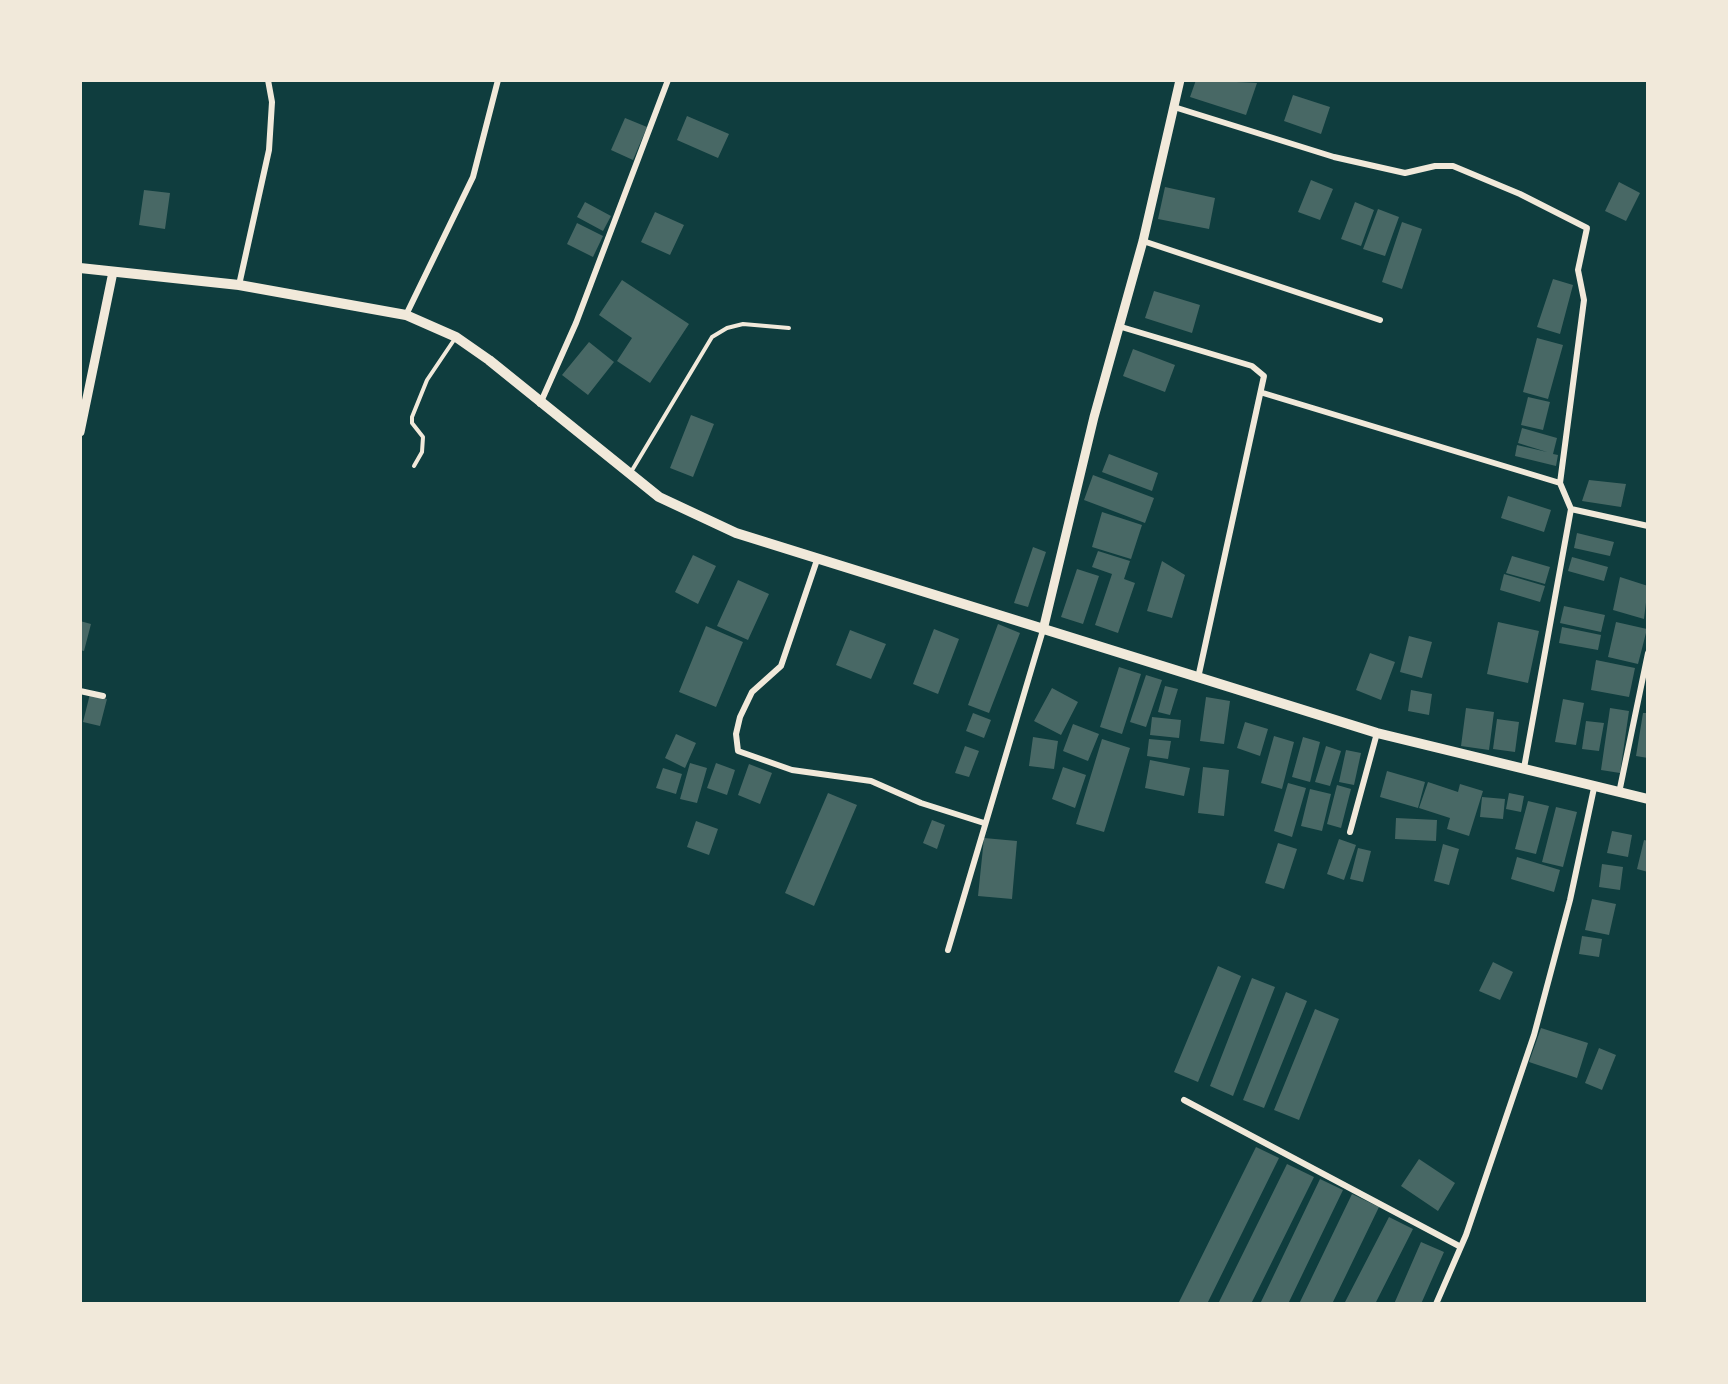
<!DOCTYPE html>
<html>
<head>
<meta charset="utf-8">
<style>
  body { margin:0 }
  #map { position:relative; width:1728px; height:1384px; overflow:hidden; background:#0f3d3e; font-family:"Open Sans",sans-serif }
  canvas { display:block }
  .frame { position:absolute; inset:0; border:82px solid #f1e9da; pointer-events:none }
</style>
</head>
<body>
<div id="map">
<canvas width="1728" height="1384"></canvas>
<div class="frame"></div>
</div>
<script>
const ctx = document.querySelector('canvas').getContext('2d');
ctx.lineJoin = 'round';
function paint(path, color) {
  ctx.fillStyle = color;
  ctx.fill(path, 'evenodd');
}
function shape(rows) {
  const path = new Path2D();
  for (const r of rows) {
    path.moveTo(r[0], r[1]);
    for (let i = 2; i < r.length; i += 2) path.lineTo(r[i], r[i + 1]);
  }
  return path;
}
function trace(path, color, width, dash) {
  ctx.strokeStyle = color;
  ctx.lineWidth = width;
  ctx.lineCap = dash ? 'butt' : 'round';
  ctx.setLineDash(dash || []);
  ctx.stroke(path);
}
const building = shape([
  [1196,80,1257,83,1246,115,1190,97],
  [1293,95,1330,107,1321,134,1284,121],
  [687,116,729,134,718,158,677,140],
  [625,118,647,127,633,160,611,150],
  [1311,180,1333,189,1320,220,1298,212],
  [1619,182,1640,193,1626,221,1605,211],
  [1165,187,1215,198,1209,229,1158,219],
  [144,190,170,193,165,229,139,225],
  [585,202,611,216,603,231,577,217],
  [1355,202,1374,210,1361,246,1341,239],
  [1378,209,1399,217,1385,256,1363,249],
  [655,212,684,225,670,255,641,242],
  [1402,222,1422,229,1402,289,1382,282],
  [577,223,603,236,593,257,567,244],
  [1553,279,1573,285,1560,334,1537,327],
  [622,280,689,324,650,383,617,361,632,338,599,315],
  [1154,291,1200,305,1192,333,1145,318],
  [1537,338,1563,345,1548,399,1523,392],
  [589,342,614,362,588,395,562,375],
  [1133,349,1175,365,1165,392,1123,376],
  [1528,397,1550,402,1543,430,1521,425],
  [691,415,714,424,693,477,670,468],
  [1522,428,1557,438,1553,454,1558,455,1556,466,1515,456,1517,445,1547,452,1518,443],
  [1109,454,1158,473,1152,491,1102,472],
  [1093,475,1154,498,1145,523,1084,500],
  [1589,480,1626,484,1621,507,1582,501],
  [1508,496,1551,510,1544,532,1501,518],
  [1102,512,1142,525,1131,559,1092,547],
  [1577,533,1614,542,1610,556,1574,548],
  [1033,547,1046,552,1028,607,1014,603],
  [1098,551,1130,561,1124,579,1135,583,1118,633,1095,625,1112,574,1092,567],
  [693,555,716,566,698,604,675,592],
  [1512,556,1550,567,1545,584,1506,573],
  [1572,557,1608,567,1604,581,1568,571],
  [1162,561,1185,575,1172,618,1147,611],
  [1077,569,1099,576,1083,624,1061,617],
  [1504,574,1545,586,1540,602,1500,590],
  [1620,577,1648,586,1644,619,1613,610],
  [738,580,769,594,748,640,717,626],
  [1564,606,1605,615,1601,632,1560,623],
  [80,621,91,624,84,651,80,650],
  [1498,622,1539,631,1528,683,1487,674],
  [1616,622,1647,629,1638,664,1608,657],
  [998,624,1020,633,989,713,968,705],
  [706,626,743,642,716,707,679,692],
  [1562,627,1601,635,1598,650,1559,643],
  [934,629,959,639,938,694,913,684],
  [850,630,886,644,871,679,836,665],
  [1409,636,1432,642,1422,678,1400,672],
  [1370,653,1395,662,1381,700,1356,690],
  [1596,660,1635,668,1629,697,1591,690],
  [1119,667,1141,674,1122,734,1100,727],
  [1146,675,1162,680,1146,727,1130,722],
  [1165,686,1178,689,1170,715,1158,712],
  [1052,688,1078,702,1061,735,1034,721],
  [1411,690,1432,694,1429,715,1408,711],
  [90,694,107,699,100,726,83,722],
  [1206,697,1230,701,1224,744,1200,741],
  [1563,699,1584,703,1576,745,1555,742],
  [1466,708,1494,712,1489,750,1461,746],
  [1610,708,1629,711,1620,773,1601,770],
  [973,713,991,720,984,738,966,731],
  [1643,713,1648,713,1648,758,1636,756],
  [1152,717,1181,720,1179,738,1150,735],
  [1497,719,1519,722,1515,752,1493,749],
  [1586,721,1604,723,1599,751,1582,749],
  [1245,722,1268,729,1260,756,1237,748],
  [1073,724,1099,734,1088,761,1063,751],
  [676,734,696,743,685,768,665,758],
  [1274,736,1294,742,1282,789,1261,783],
  [1033,737,1058,741,1054,769,1029,766],
  [1303,737,1320,742,1310,782,1292,777],
  [1102,739,1130,748,1104,832,1076,824],
  [1149,739,1171,741,1168,759,1147,756],
  [965,746,979,751,969,777,955,773],
  [1326,746,1341,751,1330,786,1315,782],
  [1346,750,1361,753,1354,785,1339,782],
  [1150,760,1190,768,1184,796,1145,788],
  [690,763,707,768,697,803,680,799],
  [716,763,735,770,727,795,707,788],
  [749,764,772,773,760,804,738,795],
  [1063,767,1086,775,1075,808,1052,799],
  [1203,767,1229,770,1224,816,1198,813],
  [663,768,682,774,676,794,656,788],
  [1387,771,1425,782,1418,808,1380,797],
  [1428,782,1458,792,1460,784,1483,791,1469,836,1447,829,1450,818,1419,808],
  [1288,783,1306,788,1292,837,1274,831],
  [1337,785,1351,789,1341,828,1327,824],
  [1310,789,1331,794,1322,831,1301,826],
  [828,793,857,805,814,906,785,893],
  [1509,793,1524,796,1521,812,1506,809],
  [1482,797,1505,799,1503,819,1480,817],
  [1528,801,1549,806,1536,854,1515,849],
  [1556,807,1577,812,1563,867,1542,862],
  [1396,818,1437,820,1436,841,1395,839],
  [932,820,945,825,937,849,923,843],
  [696,821,718,829,709,855,687,847],
  [1612,831,1632,835,1628,857,1607,853],
  [984,838,1017,841,1012,899,978,896],
  [1339,839,1356,845,1344,880,1327,874],
  [1644,840,1648,841,1648,872,1637,869],
  [1278,843,1297,849,1284,889,1265,883],
  [1443,844,1459,849,1449,885,1434,881],
  [1358,848,1371,851,1363,882,1350,879],
  [1517,857,1560,870,1554,892,1511,879],
  [1602,864,1623,867,1620,890,1599,887],
  [1592,899,1616,904,1609,935,1585,930],
  [1582,936,1602,939,1599,957,1579,954],
  [1493,962,1513,972,1500,1000,1479,991],
  [1218,966,1241,976,1198,1082,1174,1072],
  [1252,978,1275,987,1233,1096,1210,1086],
  [1286,992,1307,1001,1264,1108,1243,1100],
  [1315,1009,1339,1019,1299,1120,1274,1110],
  [1541,1028,1588,1043,1577,1078,1529,1062],
  [1599,1048,1616,1055,1602,1090,1585,1083],
  [1256,1147,1279,1158,1207,1304,1178,1304],
  [1419,1159,1455,1183,1438,1211,1401,1186],
  [1287,1164,1314,1177,1251,1304,1218,1304],
  [1320,1179,1343,1190,1288,1304,1260,1304],
  [1352,1194,1379,1207,1332,1304,1299,1304],
  [1389,1217,1413,1229,1375,1304,1344,1304],
  [1421,1242,1444,1252,1421,1304,1394,1304]
]);
const service = shape([
  [414,466,422,452,423,437,412,423,412,417,427,380,456,337],
  [631,472,712,337,727,328,743,324,789,328]
]);
const minor = shape([
  [1174,107,1334,157,1405,173,1435,166,1453,166,1520,194,1587,228,1578,270,1584,300,1560,483,1571,509,1524,768],
  [1143,241,1380,320],
  [239,285,269,150,272,102,268,80],
  [406,315,473,177,498,80],
  [1118,326,1252,366,1264,376,1198,678],
  [1263,393,1560,483],
  [540,404,576,323,668,80],
  [1571,509,1648,526],
  [817,560,781,666,752,692,740,717,736,734,738,751,792,770,871,781,921,803,984,823],
  [80,691,103,696],
  [1619,793,1648,653],
  [1350,832,1377,733],
  [948,950,1043,630],
  [1184,1100,1459,1246],
  [1436,1304,1466,1235,1534,1035,1570,900,1594,788]
]);
const tertiary = shape([
  [80,432,113,272],
  [1043,630,1094,417,1143,241,1180,80]
]);
const secondary = shape([
  [80,268,239,285,406,315,456,337,489,360,659,497,736,533,1377,733,1648,799]
]);
paint(building, '#486865');
trace(service, '#f1e9da', 4);
trace(minor, '#f1e9da', 6);
trace(tertiary, '#f1e9da', 9);
trace(secondary, '#f1e9da', 10);
</script>
</body>
</html>
